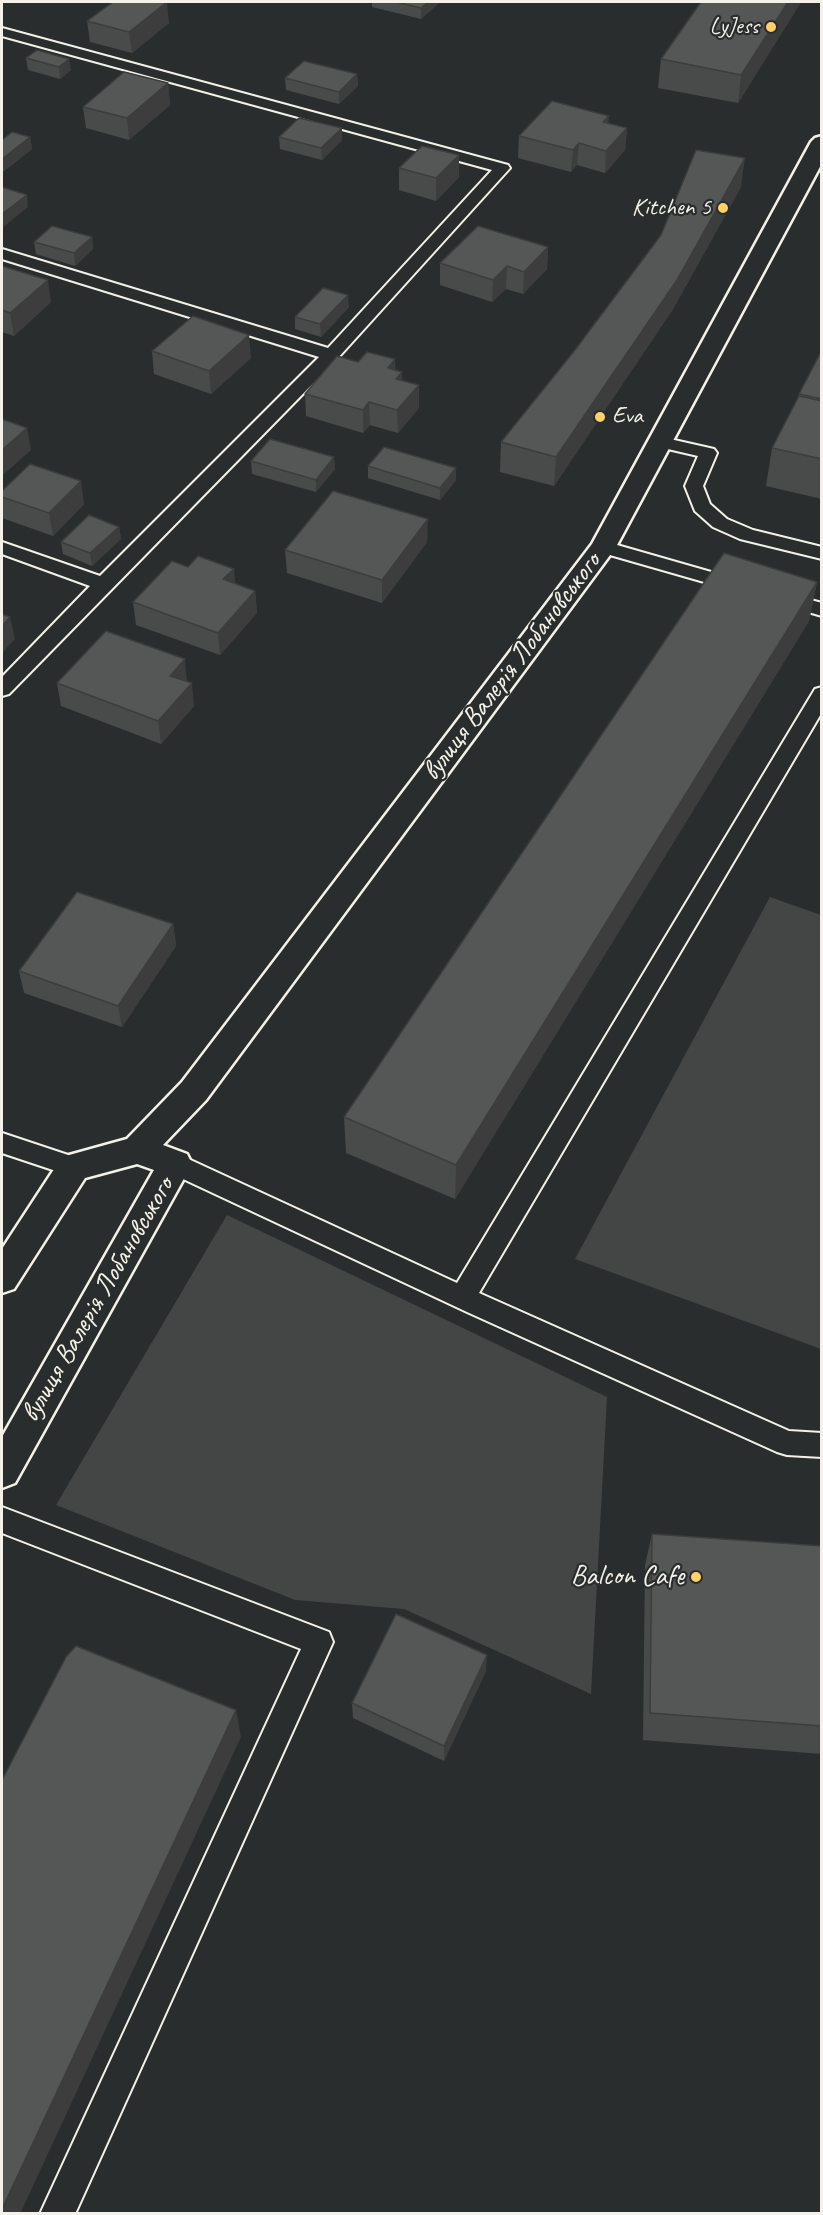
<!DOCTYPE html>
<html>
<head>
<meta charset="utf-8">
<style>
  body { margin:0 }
  #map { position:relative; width:823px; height:2215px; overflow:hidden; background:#2a2d2e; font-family:Caveat,sans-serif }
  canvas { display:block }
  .frame { position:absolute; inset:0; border:3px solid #f4f1e8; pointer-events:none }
</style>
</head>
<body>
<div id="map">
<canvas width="823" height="2215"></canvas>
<div class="frame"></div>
</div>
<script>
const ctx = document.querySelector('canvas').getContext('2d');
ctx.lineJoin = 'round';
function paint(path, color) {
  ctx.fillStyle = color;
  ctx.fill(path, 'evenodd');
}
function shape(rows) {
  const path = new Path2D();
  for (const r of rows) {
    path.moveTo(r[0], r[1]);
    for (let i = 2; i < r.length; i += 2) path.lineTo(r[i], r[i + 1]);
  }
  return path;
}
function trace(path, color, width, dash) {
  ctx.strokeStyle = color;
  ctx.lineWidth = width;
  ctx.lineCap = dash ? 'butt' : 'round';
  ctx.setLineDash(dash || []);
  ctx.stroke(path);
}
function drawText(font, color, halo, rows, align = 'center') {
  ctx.font = font + ' Caveat,sans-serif';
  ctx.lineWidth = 4.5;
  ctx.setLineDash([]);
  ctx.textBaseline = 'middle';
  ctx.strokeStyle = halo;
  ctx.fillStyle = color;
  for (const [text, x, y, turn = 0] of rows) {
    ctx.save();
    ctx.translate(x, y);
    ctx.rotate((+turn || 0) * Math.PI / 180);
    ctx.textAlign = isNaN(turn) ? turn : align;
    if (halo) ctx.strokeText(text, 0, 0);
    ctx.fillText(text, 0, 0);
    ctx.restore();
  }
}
const green = shape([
  [770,897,821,915,821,1349,575,1259],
  [227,1215,607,1397,591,1694,404,1609,295,1600,56,1505]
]);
const service = shape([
  [2,28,508,165,510,168,337,359,9,694,2,696,2,677,90,586,2,554,2,542,100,576,319,357,2,259,2,249,328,348,492,170,2,36,2,28],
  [661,437,714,449,717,453,703,486,710,504,727,519,753,530,822,547,822,559,740,539,713,527,695,511,685,486,698,456,655,446,652,442,655,438,661,437],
  [603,541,746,582,749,586,746,590,739,592,596,551,594,547,596,543,603,541],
  [781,592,822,603,822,616,774,602,771,598,774,594,781,592],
  [822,687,822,712,479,1293,789,1431,822,1433,822,1457,787,1455,777,1452,467,1312,166,1171,163,1164,166,1157,175,1154,184,1157,457,1283,812,694,815,689,822,687],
  [2,1133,83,1160,86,1167,83,1174,74,1177,2,1153,2,1133],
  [2,1507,329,1632,333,1642,75,2214,40,2214,301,1649,2,1533,2,1507]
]);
const minor = shape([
  [822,136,822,163,616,547,206,1100,163,1145,187,1154,192,1164,15,1483,2,1488,2,1437,154,1170,137,1164,85,1178,14,1289,2,1293,2,1249,62,1157,127,1139,182,1082,592,544,811,142,815,138,822,136]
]);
const wall = shape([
  [372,2,440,2,421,19,372,7],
  [801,2,738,103,658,88,661,59],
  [87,21,169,23,132,53,90,42],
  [26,58,71,70,60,79,28,70],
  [357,74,358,86,339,104,286,90,285,78],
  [168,83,170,105,129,140,86,128,83,107],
  [342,128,342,140,322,160,280,149,279,137],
  [627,128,625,150,605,173,577,165,571,172,518,158,519,136],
  [30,137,32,149,4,171,2,170,2,140],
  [399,168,459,177,436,201,399,190],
  [741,187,673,309,554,486,500,472,501,442],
  [92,237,93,249,75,266,36,254,34,242],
  [548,247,547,269,523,294,506,289,492,302,440,285,440,263],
  [2,266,51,302,14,336,2,332],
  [349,307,321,337,295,329,295,317],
  [822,350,822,499,766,486,772,448],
  [152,351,251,358,211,394,154,374],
  [358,362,402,372,402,380,419,385,419,408,398,433,370,425,363,433,306,416,305,394],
  [334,457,335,469,316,492,252,474,251,461],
  [368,466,456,468,456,480,440,500,368,478],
  [2,491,84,504,53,536,2,518],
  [119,527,121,539,92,566,63,554,61,542],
  [427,542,382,603,287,573,285,550],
  [817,582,809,621,455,1199,346,1153,344,1117],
  [235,584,255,591,257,613,220,655,136,625,133,602],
  [187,682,194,706,161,744,61,706,57,683],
  [173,924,176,946,122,1027,24,993,19,971],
  [652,1534,822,1546,822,1754,643,1740,645,1565],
  [486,1671,444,1761,353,1718,352,1703]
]);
const shadedWall = shape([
  [167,2,169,23,132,53,129,32],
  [428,2,440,2,421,19,421,8],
  [788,2,801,2,738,103,741,75],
  [69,59,71,70,60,79,59,67],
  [357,74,358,86,339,104,339,92],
  [168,83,170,105,129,140,127,118],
  [609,116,607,137,603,122],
  [342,128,342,140,322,160,321,148],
  [627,128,625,150,605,173,606,151],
  [30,137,32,149,4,171,2,159],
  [579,143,577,165,571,172,573,150],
  [459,155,459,177,436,201,436,178],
  [745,158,741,187,673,309,554,486,556,457],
  [27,195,28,207,2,228,2,214],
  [92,237,93,249,75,266,74,253],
  [548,247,547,269,523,294,524,272],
  [507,266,506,289,492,302,493,280],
  [48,280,51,302,14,336,10,313],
  [348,295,349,307,321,337,320,324],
  [249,335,251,358,211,394,209,371],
  [395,359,396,382,388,368],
  [402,372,402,394,396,379],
  [419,385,419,408,398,433,397,410],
  [369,402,370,425,363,433,363,410],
  [27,428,31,450,2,476,2,450],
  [334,457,335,469,316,492,316,480],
  [456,468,456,480,440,500,440,488],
  [81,481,84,504,53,536,49,513],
  [428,519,427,542,382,603,382,580],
  [119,527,121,539,92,566,90,553],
  [234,569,236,591,223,579],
  [817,582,809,621,455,1199,456,1165],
  [255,591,257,613,220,655,218,633],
  [10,617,15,639,2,653,2,626],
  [185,659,187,682,170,676],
  [192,683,194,706,161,744,158,721],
  [173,924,176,946,122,1027,118,1006],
  [487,1655,486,1671,444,1761,444,1746],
  [236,1710,241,1737,20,2214,2,2214,2,2209]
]);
const building = shape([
  [113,2,167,2,129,32,87,21,113,2],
  [396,2,428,2,421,8,396,2],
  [701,2,788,2,741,75,661,59,701,2],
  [37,50,69,59,59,67,26,58,37,50],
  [304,61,357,74,339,92,285,78,304,61],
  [124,72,168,83,127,118,83,107,124,72],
  [552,101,609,116,603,122,627,128,606,151,579,143,573,150,519,136,552,101],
  [299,118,342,128,321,148,279,137,299,118],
  [12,132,30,137,2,159,2,140,12,132],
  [422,146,459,155,436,178,399,168,422,146],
  [696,150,745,158,677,280,556,457,501,442,575,350,661,235,696,150],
  [2,187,27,195,2,214,2,187],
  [52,226,92,237,74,253,34,242,52,226],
  [478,226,548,247,524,272,507,266,493,280,440,263,478,226],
  [2,266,48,280,10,313,2,310,2,266],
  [323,288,348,295,320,324,295,317,323,288],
  [193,316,249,335,209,371,152,351,193,316],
  [822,350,822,399,799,394,822,350],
  [367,352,395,359,388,368,402,372,396,379,419,385,397,410,369,402,363,410,305,394,337,356,358,362,367,352],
  [799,396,822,401,822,459,772,448,799,396],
  [2,419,27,428,2,450,2,419],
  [270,439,334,457,316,480,251,461,270,439],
  [384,447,456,468,440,488,368,466,384,447],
  [30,464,81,481,49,513,2,497,2,491,30,464],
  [333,491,428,519,382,580,285,550,333,491],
  [89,515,119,527,90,553,61,542,89,515],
  [724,553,817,582,456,1165,344,1117,724,553],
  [198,556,234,569,223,579,255,591,218,633,133,602,172,561,188,567,198,556],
  [2,614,10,617,2,626,2,614],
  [106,631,185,659,170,676,192,683,158,721,57,683,106,631],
  [77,892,173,924,118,1006,19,971,77,892],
  [652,1534,822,1546,822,1726,650,1713,652,1534],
  [396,1614,487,1655,444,1746,352,1703,396,1614],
  [76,1646,236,1710,2,2209,2,1780,66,1657,76,1646]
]);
const markers = [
  [771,27,6,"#ffd166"],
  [723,208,6,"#ffd166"],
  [600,417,6,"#ffd166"],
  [696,1577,6,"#ffd166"]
];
const farPoinames = [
  ["LyJess",759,27],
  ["Kitchen 5",711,208],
  ["Eva",612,417,"left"]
];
const streetNames = [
  ["вулиця Валерія Лобановського",512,667,-53],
  ["вулиця Валерія Лобановського",98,1300,-60]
];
const poiNames = [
  ["Balcon Cafe",684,1577]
];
paint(green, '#444645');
trace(service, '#f4f1e8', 4);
trace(minor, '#f4f1e8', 5);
paint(service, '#2a2d2e');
paint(minor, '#2a2d2e');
paint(wall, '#494b4a');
paint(shadedWall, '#3c3d3c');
paint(building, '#555756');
trace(building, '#3c3d3c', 1.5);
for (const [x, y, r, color] of markers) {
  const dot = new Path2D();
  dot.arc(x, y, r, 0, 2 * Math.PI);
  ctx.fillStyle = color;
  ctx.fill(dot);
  trace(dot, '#2a2d2e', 2);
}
drawText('24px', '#f4f1e8', '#2a2d2e', farPoinames, 'right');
drawText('28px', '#f4f1e8', '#2a2d2e', streetNames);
drawText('28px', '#f4f1e8', '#2a2d2e', poiNames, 'right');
</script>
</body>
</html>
